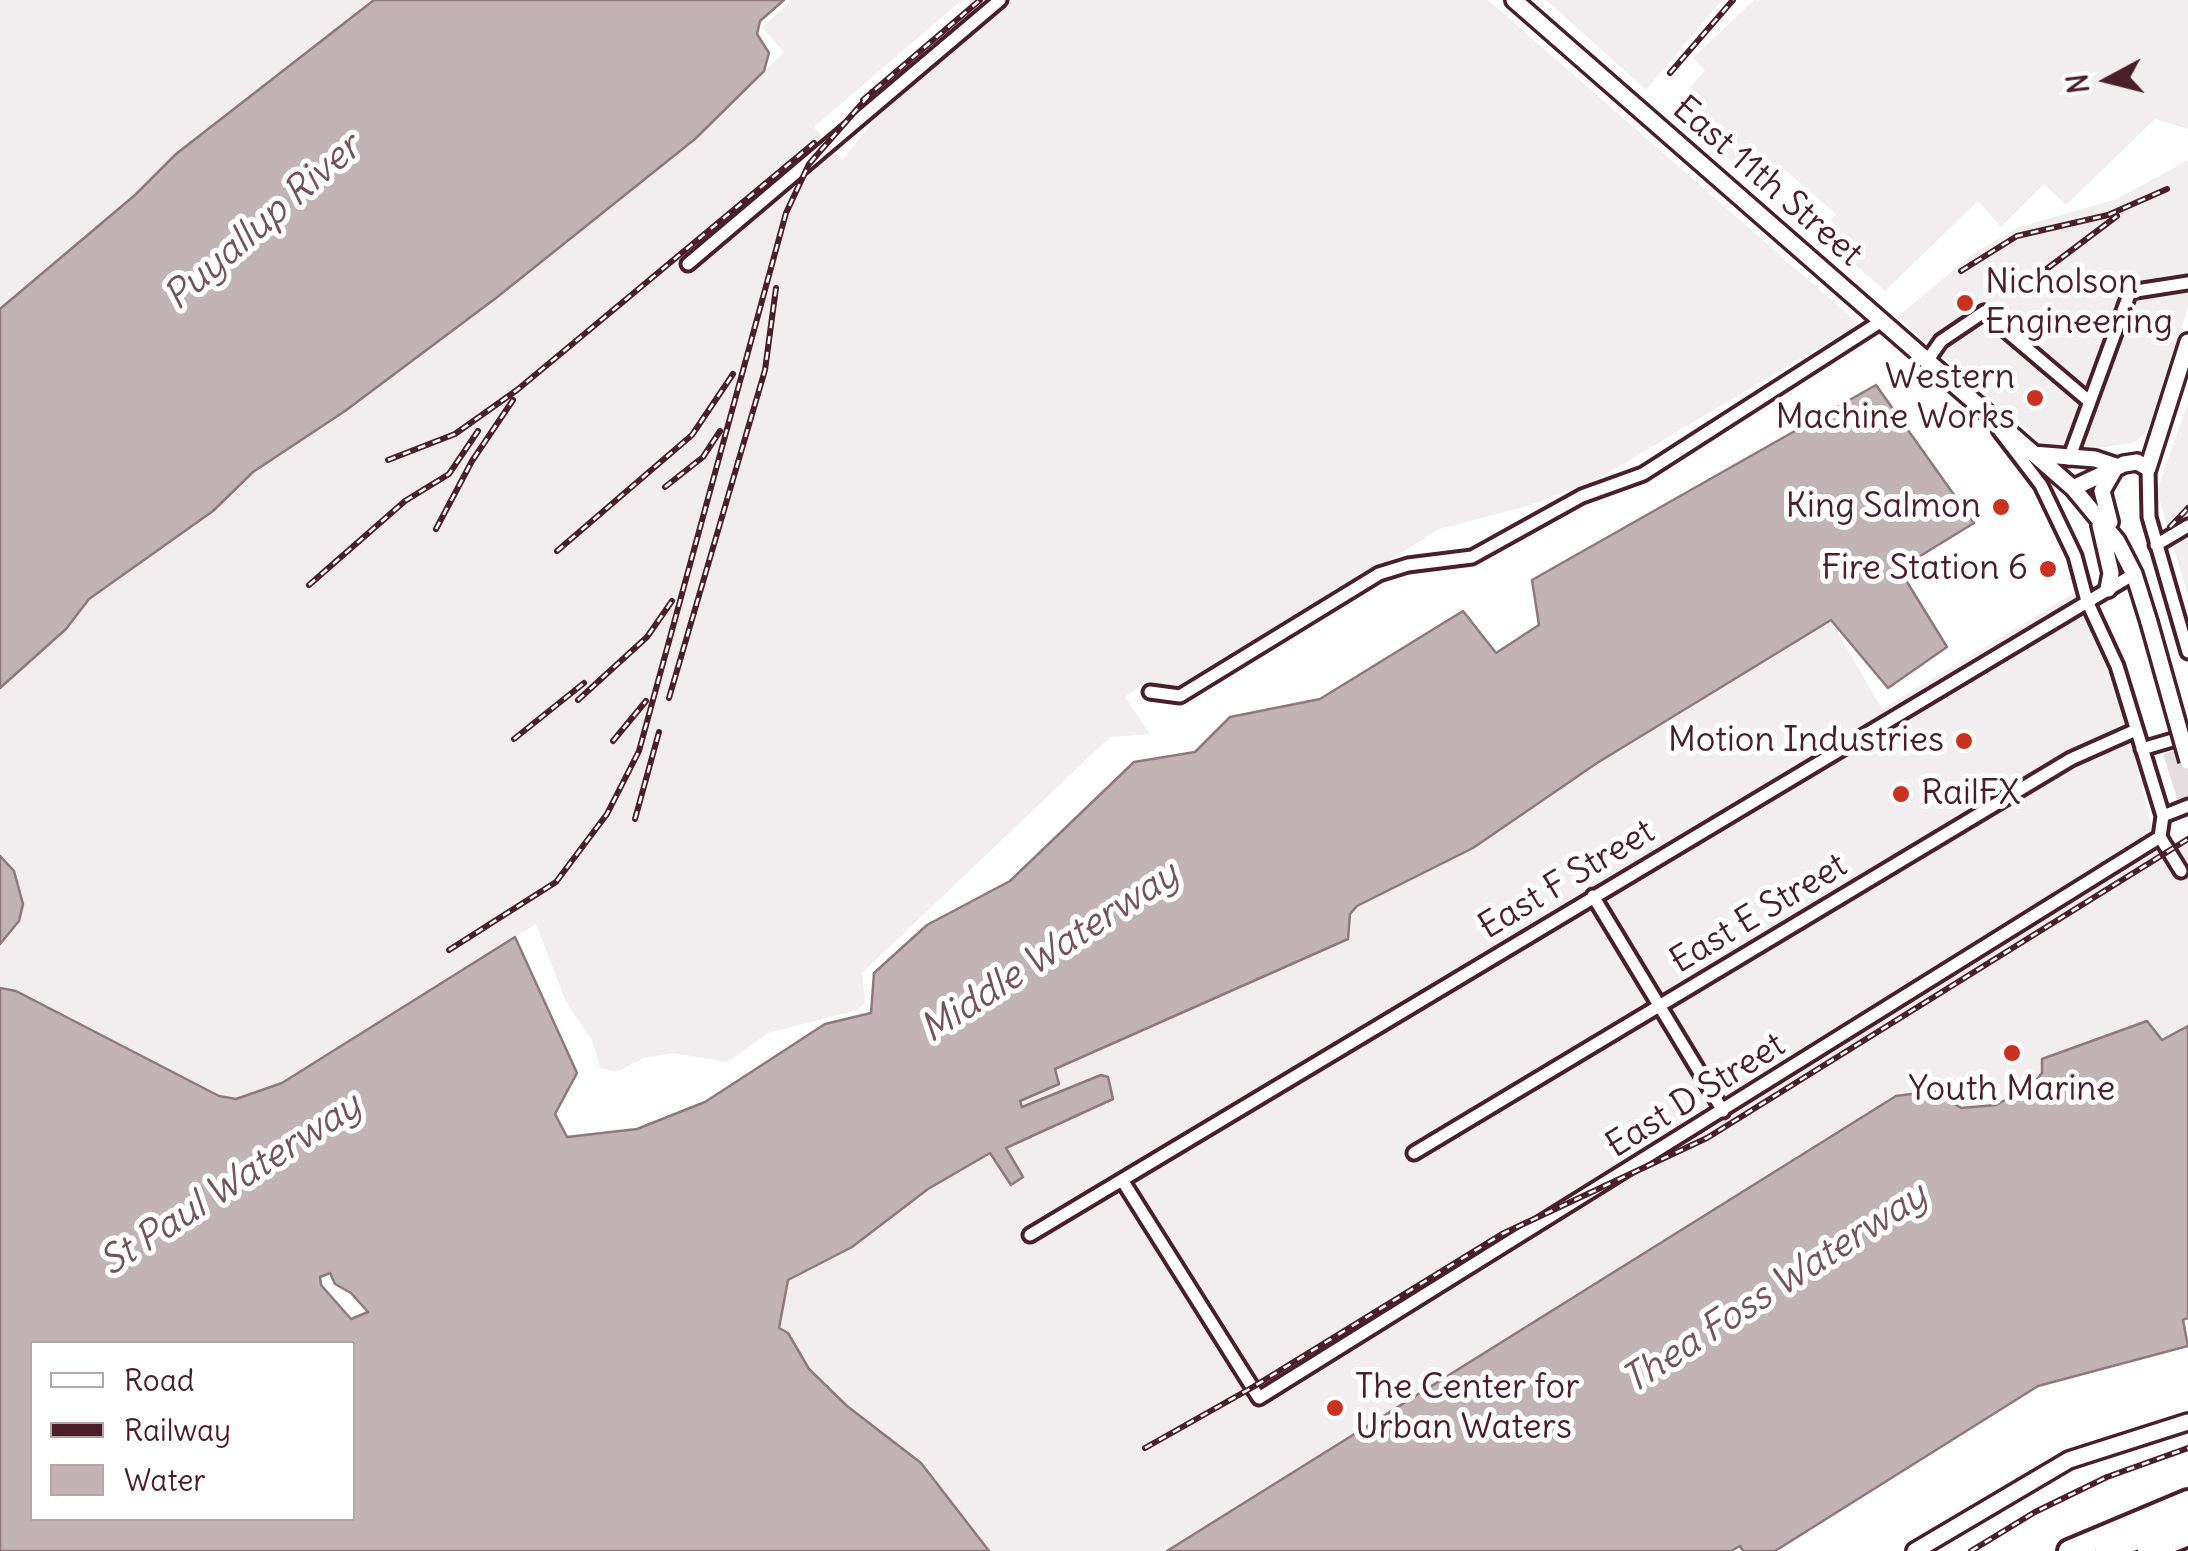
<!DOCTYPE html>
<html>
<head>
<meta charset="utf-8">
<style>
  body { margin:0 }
  #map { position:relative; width:2188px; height:1551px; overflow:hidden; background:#fff; font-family:Delius,sans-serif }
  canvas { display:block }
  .legend { position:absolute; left:30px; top:1341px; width:325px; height:180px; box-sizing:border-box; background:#fff; border:2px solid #b7a5aa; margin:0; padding:12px 18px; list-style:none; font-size:30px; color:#4a1f2b }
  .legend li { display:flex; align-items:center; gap:20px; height:50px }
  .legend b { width:50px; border:2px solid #b7a5aa }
  .north { position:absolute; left:2058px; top:30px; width:100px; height:100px; -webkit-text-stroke:8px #fff; paint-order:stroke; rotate:263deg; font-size:28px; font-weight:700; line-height:40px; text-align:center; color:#4a1f2b }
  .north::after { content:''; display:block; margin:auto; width:35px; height:45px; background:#4a1f2b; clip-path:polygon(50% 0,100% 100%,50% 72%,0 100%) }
</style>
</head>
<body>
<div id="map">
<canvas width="2188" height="1551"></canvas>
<ul class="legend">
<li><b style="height:12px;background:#fff"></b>Road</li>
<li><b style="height:12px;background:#4a1f2b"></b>Railway</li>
<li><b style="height:28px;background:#c1b3b6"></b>Water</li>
</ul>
<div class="north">N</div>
</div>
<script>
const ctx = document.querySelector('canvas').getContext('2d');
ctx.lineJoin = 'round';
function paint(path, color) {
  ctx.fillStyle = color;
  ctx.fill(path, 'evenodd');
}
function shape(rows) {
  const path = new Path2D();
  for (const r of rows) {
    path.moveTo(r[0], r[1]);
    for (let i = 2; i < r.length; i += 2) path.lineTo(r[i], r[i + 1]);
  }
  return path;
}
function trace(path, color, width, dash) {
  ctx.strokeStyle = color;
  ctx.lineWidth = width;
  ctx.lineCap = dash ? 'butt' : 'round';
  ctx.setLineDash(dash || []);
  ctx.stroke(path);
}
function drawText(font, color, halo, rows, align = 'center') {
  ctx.font = font + ' Delius,sans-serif';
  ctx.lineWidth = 10;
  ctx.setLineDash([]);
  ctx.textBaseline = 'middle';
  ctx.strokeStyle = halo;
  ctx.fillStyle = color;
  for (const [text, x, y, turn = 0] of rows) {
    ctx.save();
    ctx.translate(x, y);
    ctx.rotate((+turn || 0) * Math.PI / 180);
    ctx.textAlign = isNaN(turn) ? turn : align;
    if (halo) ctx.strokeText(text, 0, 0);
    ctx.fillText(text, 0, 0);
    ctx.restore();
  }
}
const built = shape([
  [0,0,374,0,176,154,135,195,0,309],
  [793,0,962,0,814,127,842,160,920,64,987,0,1488,0,1859,324,1594,481,1524,507,1439,529,1182,692,1146,682,1125,697,1150,734,1110,737,862,973,865,1002,858,1010,768,1033,728,1062,673,1053,644,1058,616,1072,600,1068,592,1040,566,1002,536,924,282,1083,236,1099,219,1096,17,991,0,988,0,688,66,629,89,599,213,511,253,472,345,411,496,298,695,139,784,52,762,27],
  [1546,0,1722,0,1646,90],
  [1754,0,2188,0,2188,129,2155,119,2066,205,2044,184,2001,227,1978,201,1885,291,1820,234,1836,214,1785,170,1747,174,1669,113,1705,70,1693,58],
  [2188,160,2188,308,2147,431,2136,442,2092,449,2047,446,1897,317,1974,253,2019,227,2117,199],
  [2188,403,2188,596,2157,491],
  [2076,592,2126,720,2160,862,2188,844,2188,1026,2162,1041,2147,1021,2062,1051,2042,1059,2042,1073,2032,1085,1996,1105,1961,1108,1934,1091,1896,1096,1167,1551,989,1551,809,1369,788,1333,778,1328,788,1279,852,1247,928,1189,991,1152,1011,1184,1022,1178,1005,1148,1033,1133,1019,1101,1059,1084,1054,1069,1348,939,1350,913,1357,907,1473,848,1597,763,1831,620,1882,709]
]);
const green = shape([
  [2188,746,2188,812,2182,814,2163,754]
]);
const water = shape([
  [374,0,784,0,760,21,757,34,769,53,764,71,695,139,496,298,345,411,253,472,213,511,89,599,66,629,0,688,0,309,135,195,176,154,374,0],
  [1876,385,1974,523,1899,569,1947,647,1888,688,1831,620,1597,763,1473,848,1357,906,1350,914,1348,939,1055,1069,1059,1084,1020,1101,1022,1107,1101,1075,1108,1077,1113,1099,1006,1148,1023,1177,1011,1185,990,1153,928,1189,852,1247,788,1280,779,1328,788,1333,809,1369,847,1406,921,1463,989,1551,0,1551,0,988,16,991,219,1096,236,1099,282,1083,515,937,577,1073,555,1114,567,1137,637,1129,705,1102,825,1024,871,1013,874,973,927,925,1010,881,1134,762,1195,752,1230,717,1320,699,1463,611,1496,653,1539,625,1532,580,1876,385],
  [330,1273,335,1284,351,1293,368,1312,351,1319,321,1285,320,1277,330,1273],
  [32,1344,352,1344,352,1518,32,1518,32,1344],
  [0,856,14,871,23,904,19,921,0,944,0,856],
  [2147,1021,2162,1040,2188,1026,2188,1318,2183,1320,2188,1346,2038,1386,1775,1551,1743,1551,1740,1546,1731,1551,1167,1551,1896,1096,1934,1091,1961,1108,1996,1105,2032,1085,2042,1073,2042,1059,2147,1021]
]);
const street = shape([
  [688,264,1000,0],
  [1927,361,1941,341,1984,312,2090,402],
  [1999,430,2041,485,2075,556,2087,601,2117,666,2163,816,2160,837],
  [2069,459,2130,292,2188,283],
  [2148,468,2149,517,2188,652],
  [2156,545,2188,526],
  [1150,692,1180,696,1379,574,1408,565,1472,557,1582,496,1643,474,1880,322],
  [2142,749,2186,736],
  [2163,816,2188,806],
  [2160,837,2181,871],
  [1593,896,1723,1111],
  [1414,1153,2071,759,2136,730],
  [1122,1180,1259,1398,2160,837],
  [1030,1235,2134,574]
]);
const secondary = shape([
  [1514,0,2073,488,2117,541,2134,574,2149,622],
  [2033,454,2095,459,2116,466],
  [2073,488,2124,464,2137,462,2148,468,2188,342],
  [2110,522,2102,491,2114,470],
  [2100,525,2111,573,2108,589],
  [1915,1551,2069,1460,2188,1422]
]);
const highway = shape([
  [2069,1551,2188,1501],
  [2106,1551,2188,1519],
  [2148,1551,2188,1535]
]);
const rail = shape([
  [1670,73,1733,0],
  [863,100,980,0],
  [1961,271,2017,236,2108,215,2167,189],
  [2036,277,2117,216],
  [388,460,455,434,517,390,814,143],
  [665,487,703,457,720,431],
  [2170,527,2188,508],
  [436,529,472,461,513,400],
  [557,551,692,435,733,374],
  [309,585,405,501,449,474,478,431],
  [669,698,765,370,776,288],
  [578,700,647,637,672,601],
  [514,739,584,683],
  [613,741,646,701],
  [635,819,659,732],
  [449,950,556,882,607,814,639,751,786,213,809,164,872,92],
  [1145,1448,1253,1387,1502,1234,1707,1138,2188,839],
  [1971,1551,2035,1512,2107,1477,2188,1448]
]);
const secondaryBridge = shape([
  [2149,622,2188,761]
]);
const markers = [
  [1965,303,10,"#c8321e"],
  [2035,398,10,"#c8321e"],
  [2001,507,10,"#c8321e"],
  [2048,569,10,"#c8321e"],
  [1964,741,10,"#c8321e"],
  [1901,794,10,"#c8321e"],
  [2012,1053,10,"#c8321e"],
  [1335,1408,10,"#c8321e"]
];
const streetNames = [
  ["East 11th Street",1767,182,41],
  ["East F Street",1567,880,-31],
  ["East E Street",1759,914,-31],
  ["East D Street",1696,1096,-32]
];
const poiNames = [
  ["Nicholson",1985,283,"left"],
  ["Engineering",1985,323,"left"],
  ["Western",2015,378],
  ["Machine Works",2015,418],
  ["King Salmon",1981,507],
  ["Fire Station 6",2028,569],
  ["Motion Industries",1944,741],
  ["RailFX",1921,794,"left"],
  ["Youth Marine",2012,1090,"center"],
  ["The Center for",1355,1388,"left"],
  ["Urban Waters",1355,1428,"left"]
];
const waterNames = [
  ["Puyallup River",263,223,-41],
  ["Middle Waterway",1050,953,-33],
  ["St Paul Waterway",231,1185,-33],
  ["Thea Foss Waterway",1775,1289,-33]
];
paint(built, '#f2eeef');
paint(green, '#e5dee0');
paint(water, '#c1b3b6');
trace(water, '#91787e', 2.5);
trace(street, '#4a1f2b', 19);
trace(secondary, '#4a1f2b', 22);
trace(highway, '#4a1f2b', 28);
trace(street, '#fff', 11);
trace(secondary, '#fff', 15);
trace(highway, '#fff', 20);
trace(rail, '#4a1f2b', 6);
trace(rail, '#fff', 2.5, [8]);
trace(secondaryBridge, '#4a1f2b', 22, []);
trace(secondaryBridge, '#fff', 15);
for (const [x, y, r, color] of markers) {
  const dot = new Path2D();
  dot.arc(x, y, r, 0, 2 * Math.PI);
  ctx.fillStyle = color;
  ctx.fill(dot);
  trace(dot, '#fff', 4);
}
drawText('35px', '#4a1f2b', '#fff', streetNames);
drawText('35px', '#4a1f2b', '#fff', poiNames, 'right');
drawText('italic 38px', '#74535c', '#fff', waterNames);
</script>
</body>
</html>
